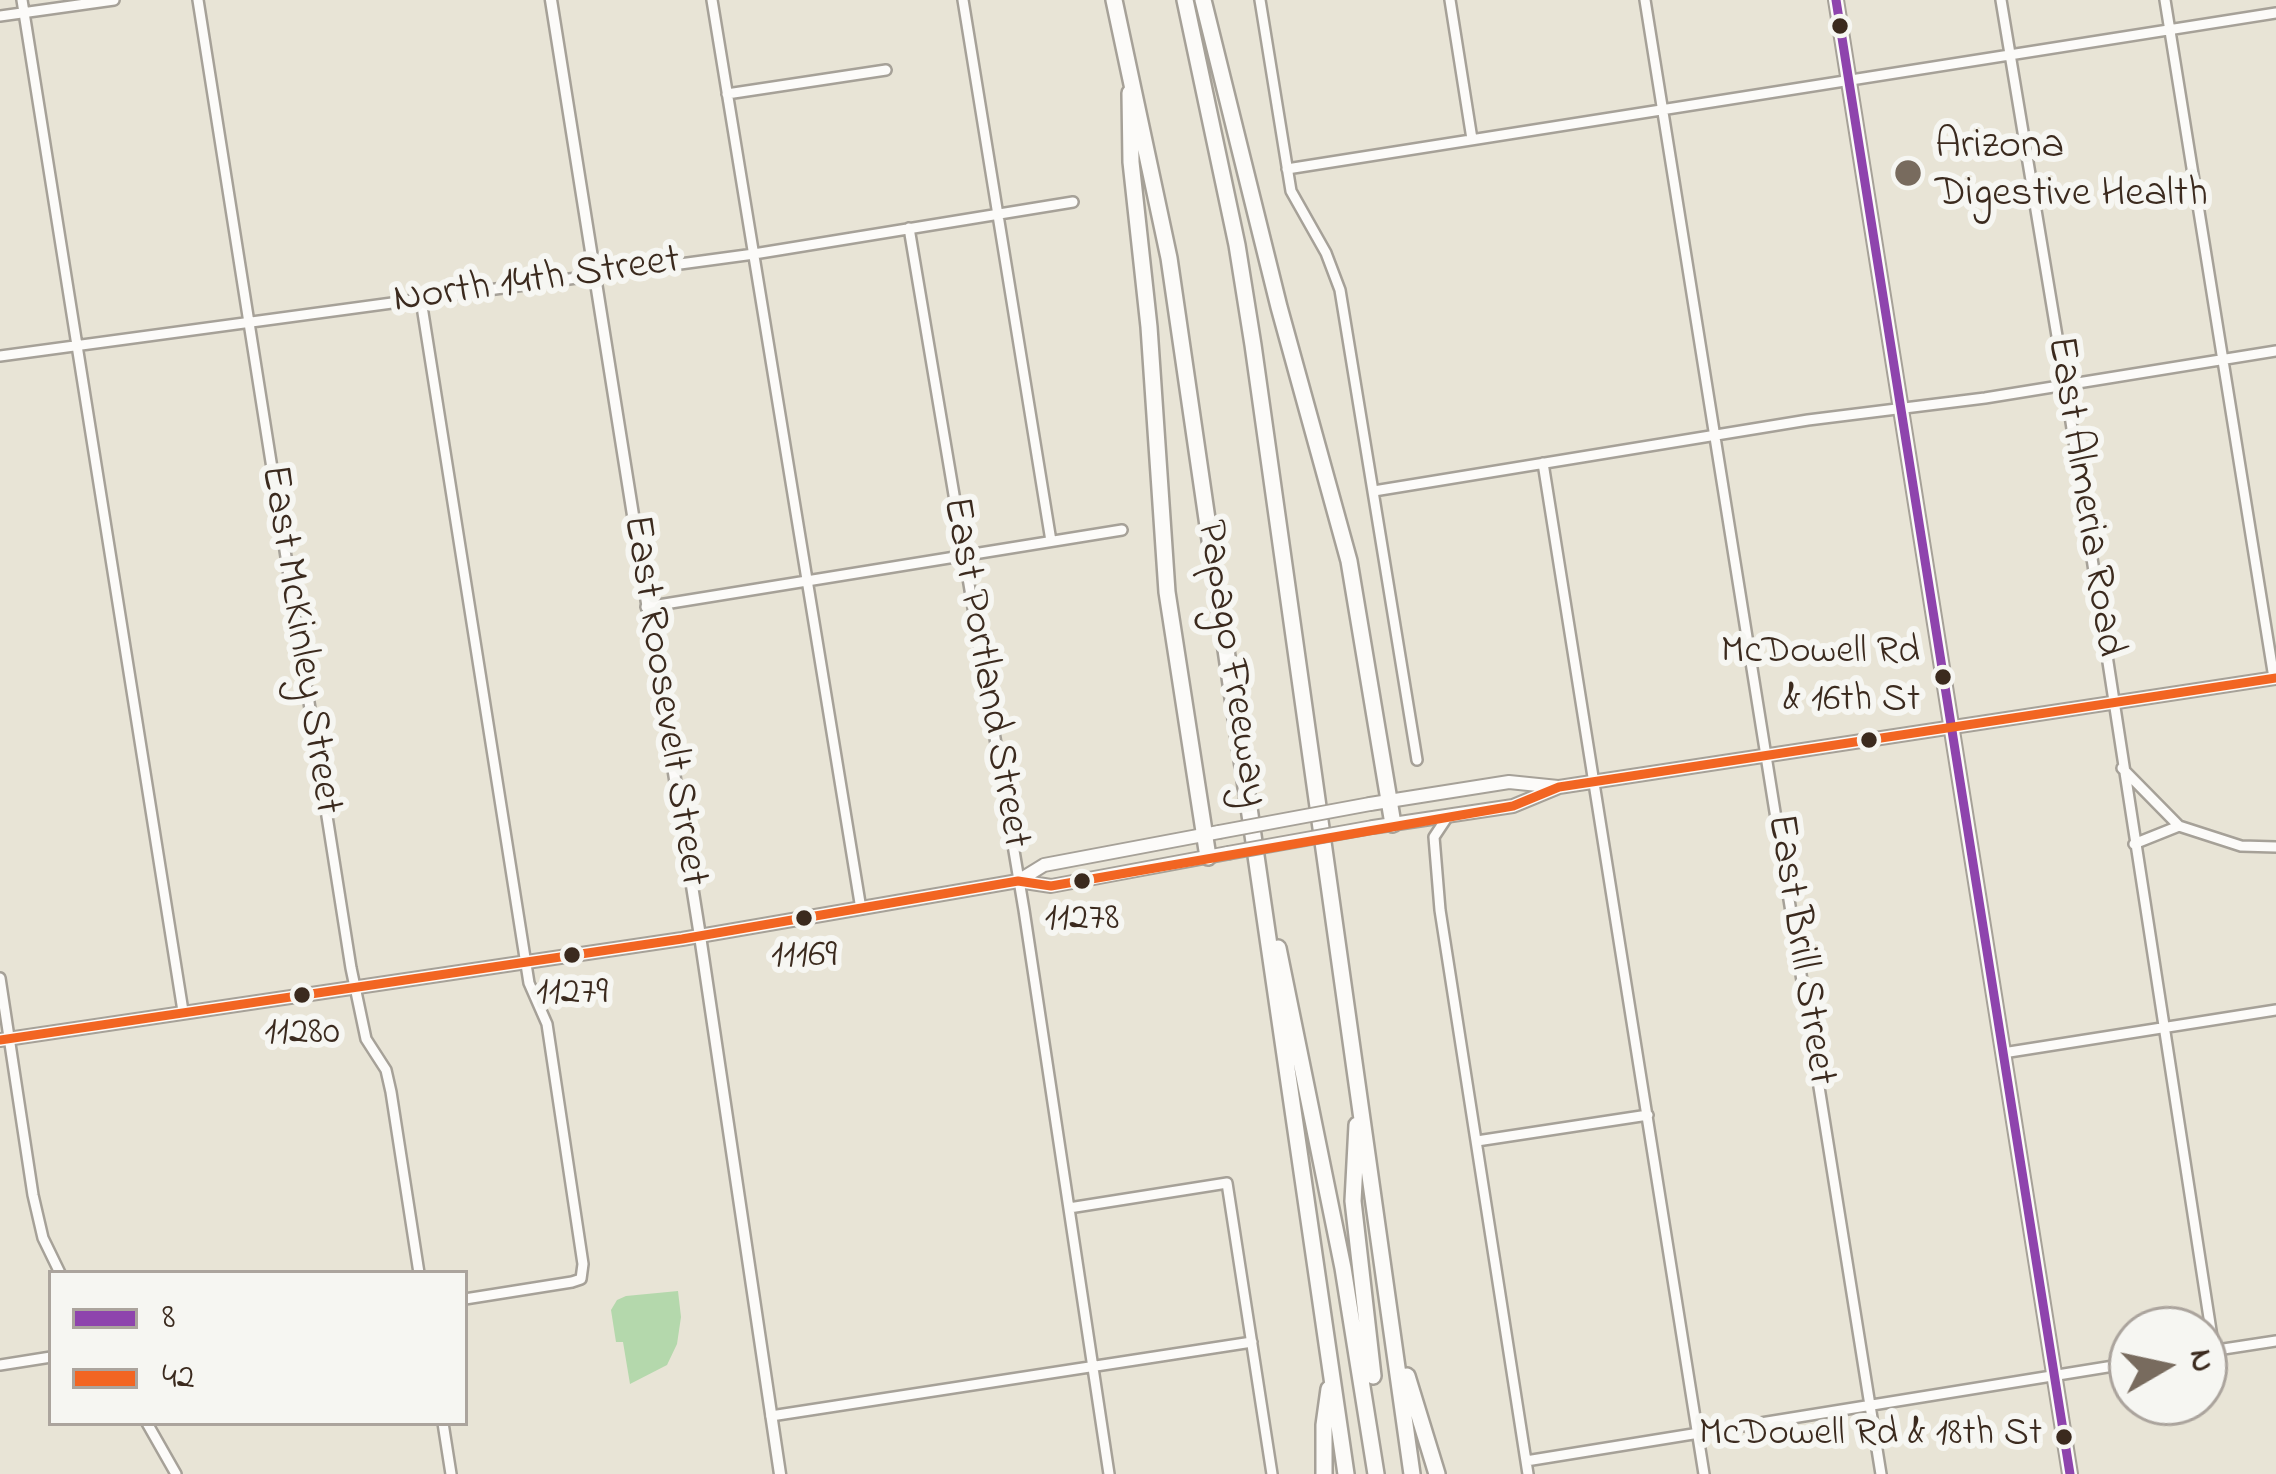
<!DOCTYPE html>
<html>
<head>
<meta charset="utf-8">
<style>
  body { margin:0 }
  #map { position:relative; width:2276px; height:1474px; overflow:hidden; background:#e8e4d6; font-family:"Indie Flower",sans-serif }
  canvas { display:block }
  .legend { position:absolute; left:48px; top:1270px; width:420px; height:156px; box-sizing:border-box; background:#f6f6f2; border:3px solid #aba49d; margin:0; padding:15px 21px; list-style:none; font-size:36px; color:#3b2a1e }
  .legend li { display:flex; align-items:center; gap:24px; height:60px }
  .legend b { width:60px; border:3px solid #aba49d }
  .north { position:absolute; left:2108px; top:1306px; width:120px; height:120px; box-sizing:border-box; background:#f6f6f2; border:3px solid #aba49d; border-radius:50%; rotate:81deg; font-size:33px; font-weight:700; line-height:48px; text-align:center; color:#3b2a1e }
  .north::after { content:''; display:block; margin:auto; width:42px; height:54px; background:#786b5e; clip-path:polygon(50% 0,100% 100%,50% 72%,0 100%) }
</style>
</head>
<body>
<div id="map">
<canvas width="2276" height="1474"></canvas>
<ul class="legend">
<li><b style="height:15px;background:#8e44ad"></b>8</li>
<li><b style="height:15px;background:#f26522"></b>42</li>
</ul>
<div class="north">N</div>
</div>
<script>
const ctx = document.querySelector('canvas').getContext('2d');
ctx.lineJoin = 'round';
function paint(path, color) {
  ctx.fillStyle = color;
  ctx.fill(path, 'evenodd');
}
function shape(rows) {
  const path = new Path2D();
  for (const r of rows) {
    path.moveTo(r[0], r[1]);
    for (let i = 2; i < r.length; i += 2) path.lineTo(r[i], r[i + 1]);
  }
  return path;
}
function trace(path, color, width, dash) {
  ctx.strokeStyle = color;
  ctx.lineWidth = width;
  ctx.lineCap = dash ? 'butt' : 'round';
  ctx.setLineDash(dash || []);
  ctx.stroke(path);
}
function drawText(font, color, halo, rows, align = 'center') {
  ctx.font = font + ' "Indie Flower",sans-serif';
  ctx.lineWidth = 12;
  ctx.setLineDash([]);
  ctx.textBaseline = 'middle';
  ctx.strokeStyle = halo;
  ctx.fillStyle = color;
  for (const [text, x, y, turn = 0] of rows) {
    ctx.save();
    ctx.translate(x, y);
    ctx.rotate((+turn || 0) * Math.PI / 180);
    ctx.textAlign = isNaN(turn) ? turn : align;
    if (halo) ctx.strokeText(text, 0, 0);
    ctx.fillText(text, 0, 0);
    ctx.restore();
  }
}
const green = shape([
  [678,1291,681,1317,677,1344,667,1365,630,1384,623,1342,616,1342,611,1310,617,1300,626,1296]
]);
const minor = shape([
  [22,0,183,1011],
  [198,0,351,968,366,1039,386,1070,391,1092,419,1273],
  [712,0,861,909],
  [963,0,1051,541],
  [1260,0,1291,191,1326,253,1340,290,1417,760],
  [1450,0,1472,139],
  [1645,0,1881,1474],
  [2001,0,2067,396,2214,1350],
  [2165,0,2274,678],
  [0,16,114,0],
  [727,94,886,70],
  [1287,169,2276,13],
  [909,228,1024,910,1109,1474],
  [421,300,529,983,547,1024,583,1264,581,1279,572,1282,465,1299],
  [0,356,754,254,1073,202],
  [1543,463,1704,1474],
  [1374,491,1808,420,1985,398,2276,351],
  [646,607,1122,530],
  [2122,768,2179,826,2241,846,2276,847],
  [1446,819,1434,837,1440,910,1528,1474],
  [2134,844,2179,826],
  [0,978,33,1195,43,1238,60,1273],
  [2003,1053,2276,1010],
  [1477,1141,1648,1115],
  [1069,1208,1227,1183,1272,1474],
  [2204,1352,2276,1341],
  [0,1365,51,1357],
  [771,1416,1252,1342],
  [147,1423,176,1474],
  [443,1423,451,1474],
  [1526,1461,2132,1363]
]);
const tertiary = shape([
  [551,0,700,936,780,1474]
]);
const secondary = shape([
  [1370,804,1509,782,1558,787],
  [1373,827,1513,806,1559,787,2276,678],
  [1018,881,1044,865,1219,832],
  [0,1040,682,939,1018,881,1051,886,1228,853]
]);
const primary = shape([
  [1836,0,2070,1474]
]);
const motorway = shape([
  [1114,0,1169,258,1346,1474],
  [1185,0,1237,245,1253,345,1412,1474],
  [1203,0,1279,307,1349,561,1393,824],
  [1130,93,1131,162,1149,327,1167,592,1208,857],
  [1278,948,1343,1268,1376,1474],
  [1357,1125,1353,1201,1373,1376],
  [1407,1376,1437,1474],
  [1324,1474,1324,1425,1329,1389]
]);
const secondaryBridge = shape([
  [1219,832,1370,804],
  [1228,853,1373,827]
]);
const bus1 = shape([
  [1836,0,2070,1474]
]);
const bus2 = shape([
  [0,1040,682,939,1018,881,1051,886,1513,806,1559,787,2276,678]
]);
const markers = [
  [1840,26,10,"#3b2a1e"],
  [1908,173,15,"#786b5e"],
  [1943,677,10,"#3b2a1e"],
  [1869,740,10,"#3b2a1e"],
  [1082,881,10,"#3b2a1e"],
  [804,918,10,"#3b2a1e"],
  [572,955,10,"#3b2a1e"],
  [302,995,10,"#3b2a1e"],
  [2064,1437,10,"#3b2a1e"]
];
const busNames = [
  ["McDowell Rd",1920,655,"right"],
  ["& 16th St",1920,703,"right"],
  ["11278",1082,922],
  ["11169",804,959],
  ["11279",572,996],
  ["11280",302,1036],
  ["McDowell Rd & 18th St",2042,1437,"right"]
];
const poiNames = [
  ["Arizona",1935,149],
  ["Digestive Health",1935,197]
];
const streetNames = [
  ["North 14th Street",537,283,-8],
  ["East Almeria Road",2082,497,81],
  ["East McKinley Street",298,640,81],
  ["Papago Freeway",1229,664,81],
  ["East Portland Street",983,673,80],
  ["East Roosevelt Street",662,701,81],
  ["East Brill Street",1798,950,81]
];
paint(green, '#b4d8ac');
trace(minor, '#a6a198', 14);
trace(tertiary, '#a6a198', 15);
trace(secondary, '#a6a198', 16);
trace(primary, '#a6a198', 18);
trace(motorway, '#a6a198', 20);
trace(minor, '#fcfbf9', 9);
trace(tertiary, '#fcfbf9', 10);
trace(secondary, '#fcfbf9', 12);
trace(primary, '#fcfbf9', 14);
trace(motorway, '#fcfbf9', 15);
trace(secondaryBridge, '#a6a198', 16, []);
trace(secondaryBridge, '#fcfbf9', 12);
trace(bus1, '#8e44ad', 9);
trace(bus2, '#f26522', 9);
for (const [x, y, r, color] of markers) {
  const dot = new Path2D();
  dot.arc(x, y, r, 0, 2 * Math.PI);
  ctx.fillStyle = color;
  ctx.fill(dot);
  trace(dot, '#f6f6f2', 4.5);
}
drawText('39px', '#3b2a1e', '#f6f6f2', busNames);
drawText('42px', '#3b2a1e', '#f6f6f2', poiNames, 'left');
drawText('42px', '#3b2a1e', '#f6f6f2', streetNames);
</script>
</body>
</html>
